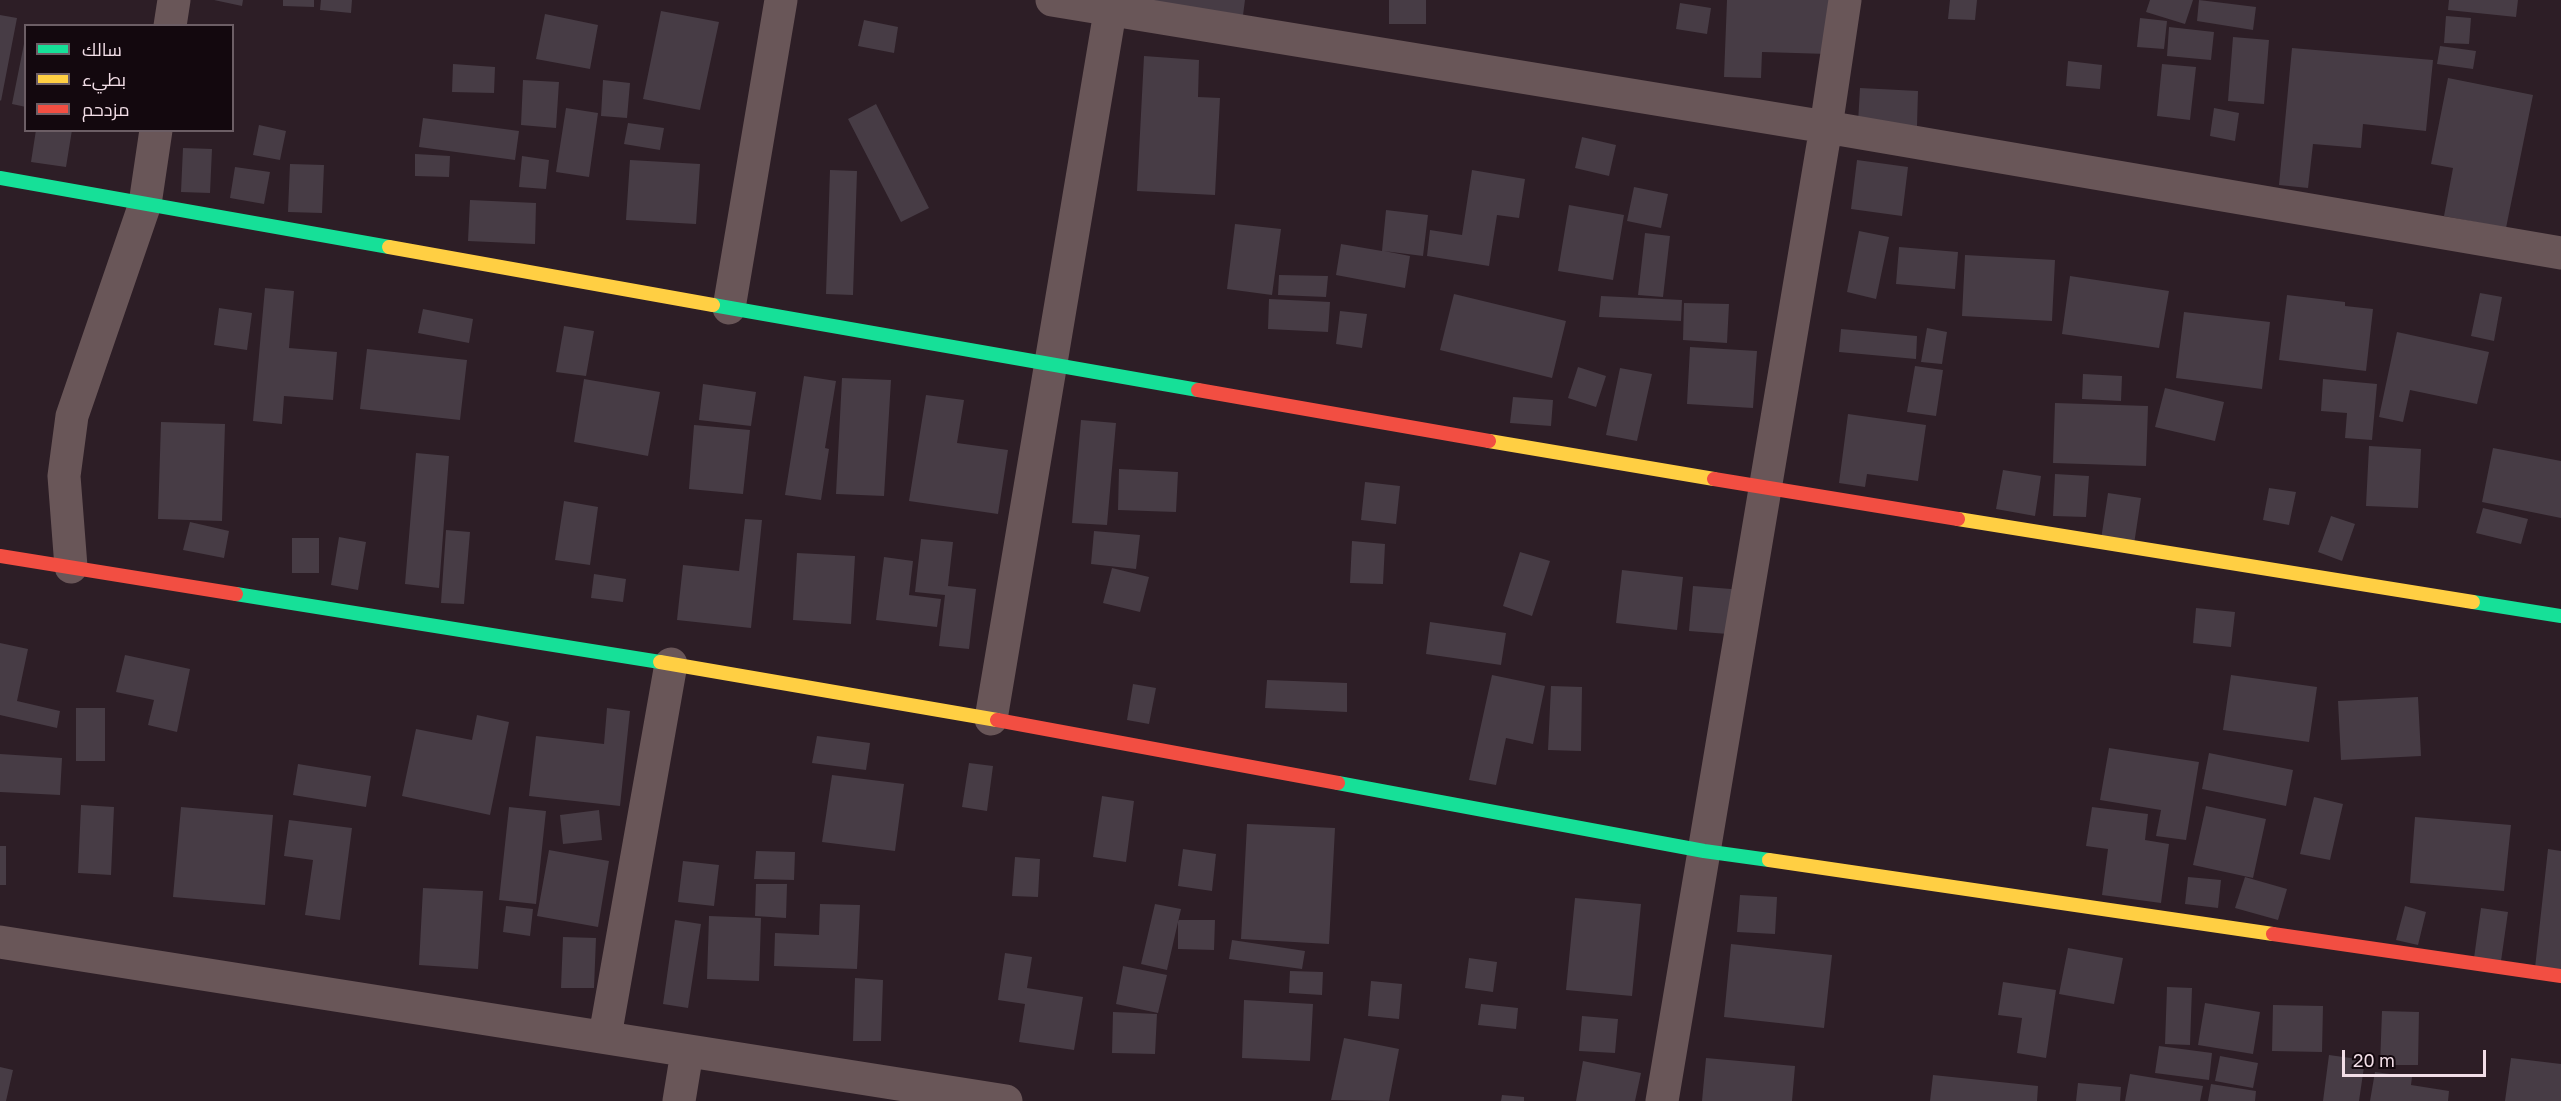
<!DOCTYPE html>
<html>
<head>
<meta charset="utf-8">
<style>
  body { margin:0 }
  #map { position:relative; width:2561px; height:1101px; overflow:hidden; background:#2d1e26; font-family:"Golos Text",Cairo,sans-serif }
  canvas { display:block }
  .legend { position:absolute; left:24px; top:24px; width:210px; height:108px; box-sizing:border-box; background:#13080e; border:2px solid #6c5e65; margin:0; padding:8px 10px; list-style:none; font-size:18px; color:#f2dee7 }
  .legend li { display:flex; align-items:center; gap:12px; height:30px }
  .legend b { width:30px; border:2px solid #6c5e65 }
  .scale { position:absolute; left:2342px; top:1050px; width:144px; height:27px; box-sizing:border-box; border:3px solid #f2dee7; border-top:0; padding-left:8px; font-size:18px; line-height:21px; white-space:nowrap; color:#f2dee7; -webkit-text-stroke:4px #13080e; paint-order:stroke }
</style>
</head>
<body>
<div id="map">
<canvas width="2561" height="1101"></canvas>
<ul class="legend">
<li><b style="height:8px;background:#16e098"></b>سالك</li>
<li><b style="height:8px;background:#ffcf43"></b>بطيء</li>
<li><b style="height:8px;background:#f24e42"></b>مزدحم</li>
</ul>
<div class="scale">20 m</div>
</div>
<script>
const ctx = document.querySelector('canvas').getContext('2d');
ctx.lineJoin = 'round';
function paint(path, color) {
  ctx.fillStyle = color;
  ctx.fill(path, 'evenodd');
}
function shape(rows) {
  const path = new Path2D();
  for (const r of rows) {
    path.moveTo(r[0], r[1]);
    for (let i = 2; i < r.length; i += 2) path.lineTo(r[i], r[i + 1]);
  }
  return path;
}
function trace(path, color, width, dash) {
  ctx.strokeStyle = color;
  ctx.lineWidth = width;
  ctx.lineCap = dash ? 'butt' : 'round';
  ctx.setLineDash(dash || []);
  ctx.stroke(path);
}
const building = shape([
  [214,0,243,0,242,6],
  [283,0,314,0,314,7,283,6],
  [321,0,352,0,351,13,320,10],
  [1149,0,1245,0,1242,23],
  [1389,0,1426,0,1426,24,1389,24],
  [1727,0,1830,0,1828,54,1762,52,1761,78,1724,77],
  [1950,0,1977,0,1975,20,1948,19],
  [2150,0,2193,0,2185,24,2146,12],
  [2199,0,2256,7,2253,30,2197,21],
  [2449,0,2518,0,2516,17,2448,10],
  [1680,3,1711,8,1707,34,1676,29],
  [661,11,719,22,700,110,643,99],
  [545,14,598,25,590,69,536,59],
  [0,15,17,18,1,101,0,100],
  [2446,16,2471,18,2469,44,2444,43],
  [2140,18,2167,21,2164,49,2137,47],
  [864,20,898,27,894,53,858,46],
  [2169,27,2214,32,2211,60,2167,56],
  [2233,37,2269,40,2264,104,2228,101],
  [24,44,26,44,26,107,12,104],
  [2440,46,2476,51,2473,69,2437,64],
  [2292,48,2433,60,2426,131,2363,124,2361,148,2313,144,2308,188,2279,185],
  [1144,56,1199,60,1198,97,1220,98,1215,195,1137,191],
  [2068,61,2102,65,2100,89,2066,86],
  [453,64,495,67,494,93,452,92],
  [2162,64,2196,67,2190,120,2157,116],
  [2448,78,2533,95,2506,228,2444,216,2453,168,2431,164],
  [523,80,559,82,556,128,521,125],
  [603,80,630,83,627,118,601,116],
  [1860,88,1918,91,1917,126,1858,123],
  [876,104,929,208,901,222,848,119],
  [566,108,598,113,589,177,556,172],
  [2214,108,2239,113,2235,141,2210,136],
  [423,118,519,131,515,160,419,147],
  [628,123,664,128,660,150,624,144],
  [259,125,286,131,280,160,253,155],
  [36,130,72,130,66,167,31,162],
  [1582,137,1616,145,1609,176,1575,168],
  [183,148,212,149,210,193,181,192],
  [415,154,450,156,449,177,415,176],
  [522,156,549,160,546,189,519,187],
  [630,160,700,164,696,224,626,220],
  [1857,160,1908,167,1902,216,1851,209],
  [290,164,324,165,322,213,288,212],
  [235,167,270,172,264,204,230,198],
  [830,170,857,171,853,295,826,294],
  [1472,170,1525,179,1519,218,1497,215,1489,266,1427,256,1430,230,1462,235],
  [1634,187,1668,194,1661,228,1627,221],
  [470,200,536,203,535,244,468,241],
  [1569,205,1624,215,1613,280,1558,271],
  [1386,210,1428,215,1423,256,1384,251,1410,256,1405,288,1336,275,1341,244,1382,251],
  [1235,224,1281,229,1272,295,1227,289],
  [1859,231,1889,237,1876,299,1847,292],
  [1645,233,1670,236,1663,297,1638,295],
  [1899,247,1958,252,1955,289,1896,284],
  [1965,255,2055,260,2052,321,1962,316],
  [1279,275,1328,276,1326,297,1278,295],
  [2070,276,2169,291,2159,348,2062,334],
  [265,288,294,291,289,348,337,352,333,400,284,396,282,424,253,421],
  [2480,293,2502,297,2494,341,2471,336],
  [1454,294,1566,321,1552,378,1440,350],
  [2287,295,2345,302,2345,306,2373,309,2366,371,2279,360],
  [1601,296,1682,300,1681,321,1599,317],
  [1269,299,1330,302,1328,332,1268,329],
  [1684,303,1729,304,1727,343,1683,340],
  [219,308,252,313,247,350,214,345],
  [423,309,473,319,469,343,418,333],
  [1340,311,1367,314,1362,348,1336,344],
  [2184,312,2270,322,2262,389,2176,378],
  [564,326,594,331,586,376,556,372],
  [1927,328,1947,332,1942,364,1921,362],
  [1841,329,1917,336,1916,359,1839,352],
  [2397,332,2489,352,2477,404,2410,390,2403,422,2379,417],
  [1690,347,1757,351,1753,408,1687,404],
  [367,349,467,360,460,420,360,409],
  [1915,366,1943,370,1936,416,1907,412],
  [1578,367,1606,376,1596,407,1568,398],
  [1620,368,1652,374,1637,441,1606,435],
  [2083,374,2122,376,2121,401,2082,399],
  [804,376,836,381,825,448,829,449,821,500,785,495],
  [842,378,891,380,884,496,836,494],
  [584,379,660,392,648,456,574,442],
  [2323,379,2377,384,2372,440,2345,438,2347,413,2321,411],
  [703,384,756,392,751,426,699,420],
  [2165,388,2224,402,2215,441,2155,427],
  [926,395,964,400,957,443,1008,450,998,514,909,501],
  [1513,397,1553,400,1551,426,1510,423],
  [2055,403,2148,406,2146,466,2053,463],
  [1848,414,1926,425,1918,481,1867,474,1865,487,1839,483],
  [1081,420,1116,423,1107,525,1072,523],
  [161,422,225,424,222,521,158,519],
  [694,425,750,430,743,494,689,489],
  [2369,446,2421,449,2418,508,2366,506],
  [2493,448,2561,461,2561,518,2482,502],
  [416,453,449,456,439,588,405,584],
  [1119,469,1178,472,1176,512,1118,510],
  [2003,470,2041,476,2035,516,1996,509],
  [2055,474,2089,476,2086,517,2053,516],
  [1365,482,1400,486,1396,524,1361,520],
  [2269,488,2296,492,2289,525,2263,520],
  [2108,493,2141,498,2133,551,2100,546],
  [564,501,598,507,590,565,555,560],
  [2483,508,2528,519,2521,544,2476,533],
  [2331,516,2355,524,2342,561,2318,552],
  [745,519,762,520,751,628,677,620,683,565,739,571],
  [190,522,229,531,224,558,183,550],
  [446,530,470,532,464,604,441,603],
  [1094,531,1140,535,1136,569,1091,564],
  [339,537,366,542,358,590,331,585],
  [292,538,319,538,319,573,292,573],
  [921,539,953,542,948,586,976,589,969,649,939,646,945,595,915,592],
  [1352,541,1385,544,1383,584,1350,583],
  [1520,552,1550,561,1532,616,1503,606],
  [797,553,855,556,851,624,793,620],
  [884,557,913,561,909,595,941,599,937,627,876,620],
  [1112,568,1149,577,1140,612,1103,603],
  [1622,570,1683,577,1677,630,1616,623],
  [594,574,626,579,623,602,591,598],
  [1693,586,1744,590,1741,635,1689,631],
  [2196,608,2235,612,2231,647,2193,643],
  [1430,622,1506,633,1501,665,1426,654],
  [0,643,28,649,17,701,60,711,57,728,0,715],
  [125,655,190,669,177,732,148,725,154,700,116,692],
  [1492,675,1545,686,1533,744,1506,738,1496,785,1469,780],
  [2231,675,2317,687,2309,742,2223,730],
  [1267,680,1347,683,1347,712,1265,708],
  [1133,684,1156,688,1149,724,1127,720],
  [1551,686,1582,687,1581,751,1548,750],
  [2418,697,2421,756,2341,760,2338,701],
  [76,708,105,708,105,761,76,761],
  [607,708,630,711,620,806,529,796,536,736,604,744],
  [477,715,509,722,490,815,402,796,416,729,472,740],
  [817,736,870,743,866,770,812,763],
  [2109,748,2199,762,2186,840,2156,836,2161,810,2100,800],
  [2209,753,2293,770,2286,806,2202,789],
  [0,754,62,758,60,795,0,792],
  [969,763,993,766,987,811,962,807],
  [298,764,371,776,366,807,293,795],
  [832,775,904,784,895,851,822,842],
  [1102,796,1134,801,1126,862,1093,857],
  [2314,797,2343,804,2330,860,2300,854],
  [81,805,114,807,111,875,78,873],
  [2206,806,2266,819,2253,878,2193,865],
  [181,807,273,815,265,905,173,897],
  [509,807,546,811,536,904,499,900],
  [2092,807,2148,814,2145,840,2169,844,2161,903,2102,895,2108,849,2086,846],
  [599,810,602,840,563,844,560,815],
  [2415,817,2511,825,2504,891,2410,883],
  [289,820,352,828,340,920,305,915,313,860,284,856],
  [1247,824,1335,828,1329,944,1241,939],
  [0,846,6,846,6,885,0,885],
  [1183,849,1216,854,1212,891,1178,886],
  [2548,849,2561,851,2561,971,2535,968],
  [549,850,609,861,598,927,537,916],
  [756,851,795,852,794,880,754,879],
  [1015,857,1040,859,1038,897,1012,896],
  [683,861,719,865,714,906,678,902],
  [2188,877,2221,880,2218,908,2185,904],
  [2245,877,2287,889,2278,920,2235,908],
  [756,884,787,884,786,918,755,916],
  [423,888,483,891,478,969,419,965],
  [1740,895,1777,897,1775,934,1737,932],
  [1575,898,1641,904,1632,996,1566,990],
  [820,904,860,905,857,969,774,966,775,933,819,935],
  [1155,904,1181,909,1167,970,1141,964],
  [506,906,533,909,530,936,503,932],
  [2405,906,2426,912,2418,945,2396,940],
  [2481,908,2508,912,2501,961,2474,958],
  [709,916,761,918,759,981,707,979],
  [675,920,701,924,688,1008,663,1004],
  [1178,920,1215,920,1214,950,1178,949],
  [563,937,596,938,594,988,561,988],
  [1232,940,1305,951,1302,969,1229,959],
  [1731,944,1832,955,1824,1028,1724,1017],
  [2068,948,2123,958,2114,1004,2059,994],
  [1005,953,1032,957,1027,988,1083,997,1074,1050,1019,1042,1025,1004,998,1000],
  [1469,958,1497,962,1493,992,1465,988],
  [1123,966,1167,975,1158,1013,1116,1004],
  [1290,971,1323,972,1322,995,1289,993],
  [855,978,883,980,881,1041,853,1041],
  [1371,981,1402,984,1399,1019,1368,1016],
  [2003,982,2056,990,2046,1058,2017,1053,2022,1018,1998,1015],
  [2167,987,2192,988,2190,1045,2165,1044],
  [1244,1000,1313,1004,1310,1061,1242,1058],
  [2205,1003,2260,1012,2253,1054,2198,1045],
  [1481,1004,1518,1008,1516,1029,1478,1025],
  [2273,1005,2323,1006,2322,1052,2272,1051],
  [2382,1011,2419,1012,2418,1065,2380,1065],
  [1113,1012,1157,1014,1155,1054,1112,1053],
  [1582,1016,1618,1019,1615,1053,1579,1051],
  [1344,1038,1399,1049,1389,1101,1331,1100],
  [2159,1046,2212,1053,2209,1080,2155,1073],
  [2329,1055,2365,1060,2359,1101,2323,1101],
  [2220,1056,2258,1063,2253,1088,2215,1081],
  [1706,1058,1795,1066,1792,1101,1702,1101],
  [2511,1058,2561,1064,2561,1101,2505,1101],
  [1583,1061,1641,1073,1635,1101,1576,1101],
  [0,1067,13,1070,6,1101,0,1101],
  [2375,1072,2412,1077,2411,1085,2449,1091,2448,1101,2370,1101],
  [2130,1074,2203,1086,2200,1101,2125,1101],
  [1933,1075,2038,1086,2037,1101,1930,1101],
  [2078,1083,2121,1087,2120,1101,2076,1101],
  [2211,1084,2256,1091,2255,1101,2208,1101],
  [1502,1095,1524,1097,1524,1101,1501,1101]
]);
const street = shape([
  [1052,0,1826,127,2561,253],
  [170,26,174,0],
  [729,308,781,0],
  [71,567,64,476,72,416,145,204,156,130],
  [991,719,1112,0],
  [0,942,1006,1101],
  [605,1036,671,664],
  [679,1101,687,1052],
  [1662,1101,1826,127,1845,0]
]);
const fast = shape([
  [0,178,389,247],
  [713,305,1198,390],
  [236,594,660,662],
  [2473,602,2561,616],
  [1338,783,1704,851,1769,860]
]);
const slow = shape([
  [389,247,713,305],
  [1489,441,1714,479],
  [1958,519,2473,602],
  [660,662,997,720],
  [1769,860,2273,934]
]);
const jam = shape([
  [1198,390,1489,441],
  [1714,479,1958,519],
  [0,556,236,594],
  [997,720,1338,783],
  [2273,934,2561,976]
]);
paint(building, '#473c45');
trace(street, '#695658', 33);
trace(fast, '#16e098', 14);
trace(slow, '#ffcf43', 14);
trace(jam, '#f24e42', 14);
</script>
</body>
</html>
